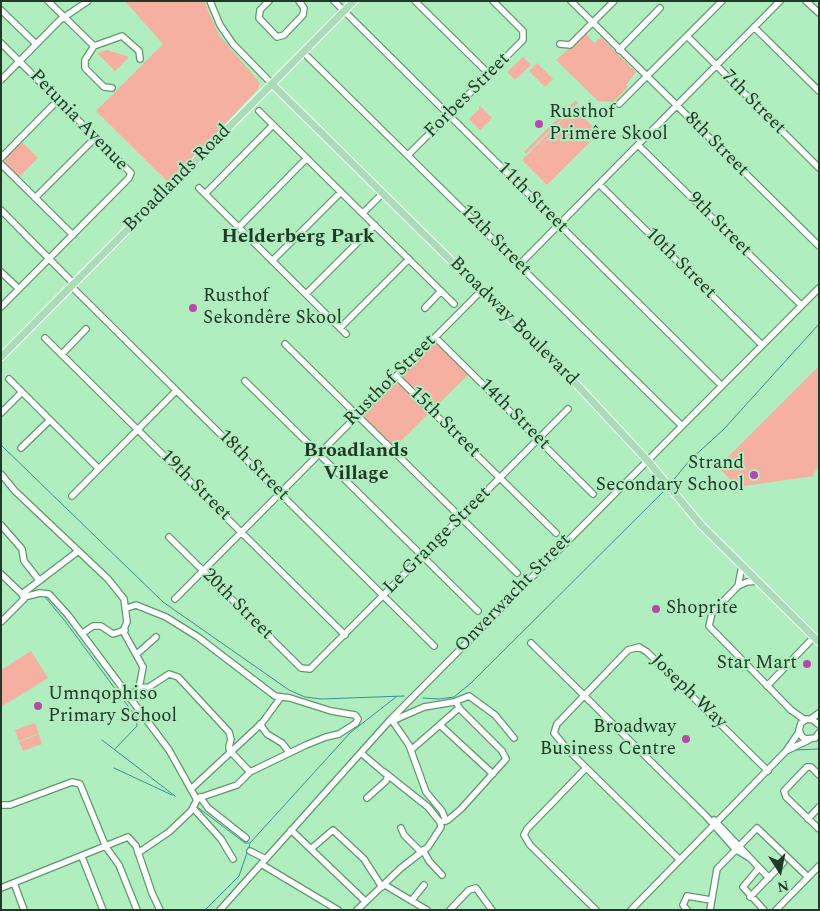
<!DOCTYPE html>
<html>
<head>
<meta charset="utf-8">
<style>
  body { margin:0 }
  #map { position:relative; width:820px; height:911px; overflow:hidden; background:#b0edbf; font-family:Spectral,serif }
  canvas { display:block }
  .frame { position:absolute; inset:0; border:2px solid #213927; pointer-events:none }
  .north { position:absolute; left:755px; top:846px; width:50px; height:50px; -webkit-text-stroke:4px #b0edbf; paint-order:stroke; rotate:169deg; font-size:14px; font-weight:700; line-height:20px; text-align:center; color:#213927 }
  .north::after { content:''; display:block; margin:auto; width:18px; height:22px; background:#213927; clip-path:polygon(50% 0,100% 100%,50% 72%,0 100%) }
</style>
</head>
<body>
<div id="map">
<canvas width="820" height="911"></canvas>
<div class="frame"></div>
<div class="north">N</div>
</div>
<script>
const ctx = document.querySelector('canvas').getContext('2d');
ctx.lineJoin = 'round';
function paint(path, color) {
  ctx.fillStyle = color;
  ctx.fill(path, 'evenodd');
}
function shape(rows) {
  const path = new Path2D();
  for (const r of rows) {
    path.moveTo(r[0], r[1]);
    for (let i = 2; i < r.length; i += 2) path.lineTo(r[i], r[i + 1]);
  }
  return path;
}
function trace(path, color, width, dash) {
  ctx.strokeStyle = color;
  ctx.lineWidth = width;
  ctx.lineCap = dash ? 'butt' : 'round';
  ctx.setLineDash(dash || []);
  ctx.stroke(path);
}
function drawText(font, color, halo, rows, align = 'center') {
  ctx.font = font + ' Spectral,serif';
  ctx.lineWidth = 4;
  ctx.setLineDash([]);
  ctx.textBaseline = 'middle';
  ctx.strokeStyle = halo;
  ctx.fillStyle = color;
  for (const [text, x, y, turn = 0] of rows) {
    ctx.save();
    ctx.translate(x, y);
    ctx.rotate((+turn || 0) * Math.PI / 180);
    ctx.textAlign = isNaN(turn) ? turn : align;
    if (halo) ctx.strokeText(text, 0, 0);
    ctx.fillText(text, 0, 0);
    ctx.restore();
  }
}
const green = shape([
  [125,1,204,1,219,35,260,83,258,89,169,183,96,111,163,44],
  [586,34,594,43,601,37,636,72,626,85,628,87,613,102,598,101,556,60],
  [107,50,129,57,115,71,97,53],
  [523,57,531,65,515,80,507,72],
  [537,63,553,79,545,87,529,71],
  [576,100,578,103,526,154,524,152],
  [479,105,492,118,480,130,469,119,479,109],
  [574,108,599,133,547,185,522,160],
  [21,141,38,158,19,177,5,164,5,158],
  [435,342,469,374,433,409,403,379,402,375],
  [819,366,819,467,813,474,814,476,737,487,718,467],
  [394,381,398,381,430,412,394,448,363,416],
  [31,651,48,678,1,707,1,670],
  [35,723,39,733,19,741,15,730],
  [39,734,42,744,23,751,19,742]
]);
const stream = shape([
  [1,445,163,602,289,690,305,697,321,699,404,696],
  [671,483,689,461,724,429,819,324],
  [41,596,45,597,65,621,136,717,137,726,115,749],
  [423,698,439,699,454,697,471,683,667,488],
  [102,740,175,796],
  [795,750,819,749],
  [114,768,172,795],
  [196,806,245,843,250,843,350,733,396,697],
  [205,910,239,876,250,844]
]);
const minor = shape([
  [48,1,94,46,122,36,139,51,140,59],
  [210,1,220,25,233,44,272,84],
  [269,1,260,10,259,18,277,37,284,35,303,15,304,8,299,1],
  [334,1,721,385],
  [415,1,489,74],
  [571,1,819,246],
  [806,1,819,13],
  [1,10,36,44],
  [754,27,819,91],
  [687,36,819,168],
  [1,43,131,173,129,178,1,307],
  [560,44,570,45,614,1],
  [94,46,85,60,85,68,104,87,112,88],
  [619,50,660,8],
  [308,57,681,425],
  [1,80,60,20,88,1],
  [619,104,722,1],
  [259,111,454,304],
  [638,145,801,305],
  [408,155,523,40,523,31,493,1],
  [1,158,58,100],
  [1,164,73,235],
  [599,184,761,344],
  [199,188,346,334],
  [205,194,273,125],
  [35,198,96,137],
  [1,210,74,284],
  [363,213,383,193],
  [239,227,307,158],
  [272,261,341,192],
  [519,265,780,1],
  [1,272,19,289],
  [71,286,434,646],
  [306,294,375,225],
  [425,308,441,291],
  [340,328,409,259],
  [435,337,593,494],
  [45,338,345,635],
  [285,344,517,573],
  [62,354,86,329],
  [396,376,556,533],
  [9,379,99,469],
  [245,381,478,611],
  [1,413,22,392],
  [21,448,50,420],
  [1,474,15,491,108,579,124,599,127,622,123,631,143,667,140,683,137,690,130,696],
  [72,496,176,391],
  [1,525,22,549,24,561,39,580],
  [169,537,301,668,310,669,568,409],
  [1,574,22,594,24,599,1,622],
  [757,581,747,582,738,586,712,613,709,626,791,710,805,720],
  [738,586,742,566],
  [22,594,77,552],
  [24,597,40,593,49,594,68,615,169,750,197,800,191,811,169,832,138,853],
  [175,599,481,291],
  [127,608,136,605,166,617,198,637,275,696,290,698,331,711,355,715,358,719,356,723,339,734,326,737,306,745,250,772,237,785,196,799],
  [83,633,93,626,101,626,113,634,125,630],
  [531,643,706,816,735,849,748,857],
  [137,654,156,637],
  [767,686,814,637],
  [138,688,149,687,169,674,178,677,229,732,231,739,229,747,230,753],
  [391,719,409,745,426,792,442,811,446,821],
  [811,719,819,713],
  [392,721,424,707,454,702,469,696,495,715,514,738],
  [260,724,267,734,282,743,289,752],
  [440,725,493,774],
  [819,725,813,720,807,719,801,723,799,730,802,737,806,739,815,738,819,733],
  [411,750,459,708],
  [788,750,809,740],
  [231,752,250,772],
  [361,753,388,776,386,781,367,798],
  [586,768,527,829,524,835,530,845,596,910],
  [819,775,811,767,807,767,784,791,786,797,819,829],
  [191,789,262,723,281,697],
  [200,797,208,808,246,838],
  [1,805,10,805,72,782,80,784,106,847,119,865,137,910],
  [193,808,221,839,233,859],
  [808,819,819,807],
  [714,820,769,878],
  [440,822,448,820,461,809,506,759,502,751,460,709,456,702],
  [401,828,404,835,421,852],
  [291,830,365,901],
  [312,848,333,830,364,859,382,887],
  [423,850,429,861,442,875],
  [250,851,266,859],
  [82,857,103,910],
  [679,859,567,749,554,733,557,724,628,650,639,647,647,652,768,771],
  [261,864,338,910],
  [759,868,743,887,764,910],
  [14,883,24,910],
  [385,885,427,910],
  [1,888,128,837,136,846,152,893,160,910],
  [750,897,783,863],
  [412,900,424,885],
  [220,910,391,719,819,288],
  [357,910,401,868,428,847,441,827,440,822,428,807,384,772],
  [450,910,469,890,476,888,492,910],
  [631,910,786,751,799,732],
  [687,910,683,905,687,896,711,900],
  [710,910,717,869,757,828,808,877],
  [776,910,819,866]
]);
const major = shape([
  [272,84,580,388,647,460,701,525,819,642],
  [1,357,354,1]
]);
const markers = [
  [539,124,5,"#b64aab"],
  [193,308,5,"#b64aab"],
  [754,475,5,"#b64aab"],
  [656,609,5,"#b64aab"],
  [807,664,5,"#b64aab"],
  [38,706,5,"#b64aab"],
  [686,739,5,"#b64aab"]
];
const streetNames = [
  ["Forbes Street",468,96,-45],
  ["7th Street",753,103,45],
  ["Petunia Avenue",78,121,46],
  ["8th Street",716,145,45],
  ["Broadlands Road",178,179,-45],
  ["11th Street",532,198,45],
  ["9th Street",719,225,45],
  ["12th Street",495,241,45],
  ["10th Street",680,264,45],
  ["Broadway Boulevard",513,322,45],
  ["Rusthof Street",391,381,-45],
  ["14th Street",514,415,45],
  ["15th Street",444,423,45],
  ["18th Street",253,466,45],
  ["19th Street",195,486,45],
  ["Le Grange Street",438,541,-45],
  ["Onverwacht Street",514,594,-46],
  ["20th Street",237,605,45],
  ["Joseph Way",688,692,44]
];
const poiNames = [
  ["Rusthof",549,113],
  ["Primêre Skool",549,135],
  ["Rusthof",203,297],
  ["Sekondêre Skool",203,319],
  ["Strand",744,464,"right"],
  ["Secondary School",744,486,"right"],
  ["Shoprite",666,609],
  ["Star Mart",797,664,"right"],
  ["Umnqophiso",48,695],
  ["Primary School",48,717],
  ["Broadway",676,728,"right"],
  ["Business Centre",676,750,"right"]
];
const neighbourhoodNames = [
  ["Helderberg Park",298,238],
  ["Broadlands",356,452],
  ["Village",356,475]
];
paint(green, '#f5b0a2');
trace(stream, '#3d8f98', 1);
trace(minor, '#5e986e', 8);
trace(major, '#fff', 9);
trace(minor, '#fff', 5.5);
trace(major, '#aadcb8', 7);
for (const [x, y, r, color] of markers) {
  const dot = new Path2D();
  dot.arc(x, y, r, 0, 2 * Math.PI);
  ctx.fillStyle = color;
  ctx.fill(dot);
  trace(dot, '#b0edbf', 2);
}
drawText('19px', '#213927', '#b0edbf', streetNames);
drawText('19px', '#213927', '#b0edbf', poiNames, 'left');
drawText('bold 20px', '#213927', '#b0edbf', neighbourhoodNames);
</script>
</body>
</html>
